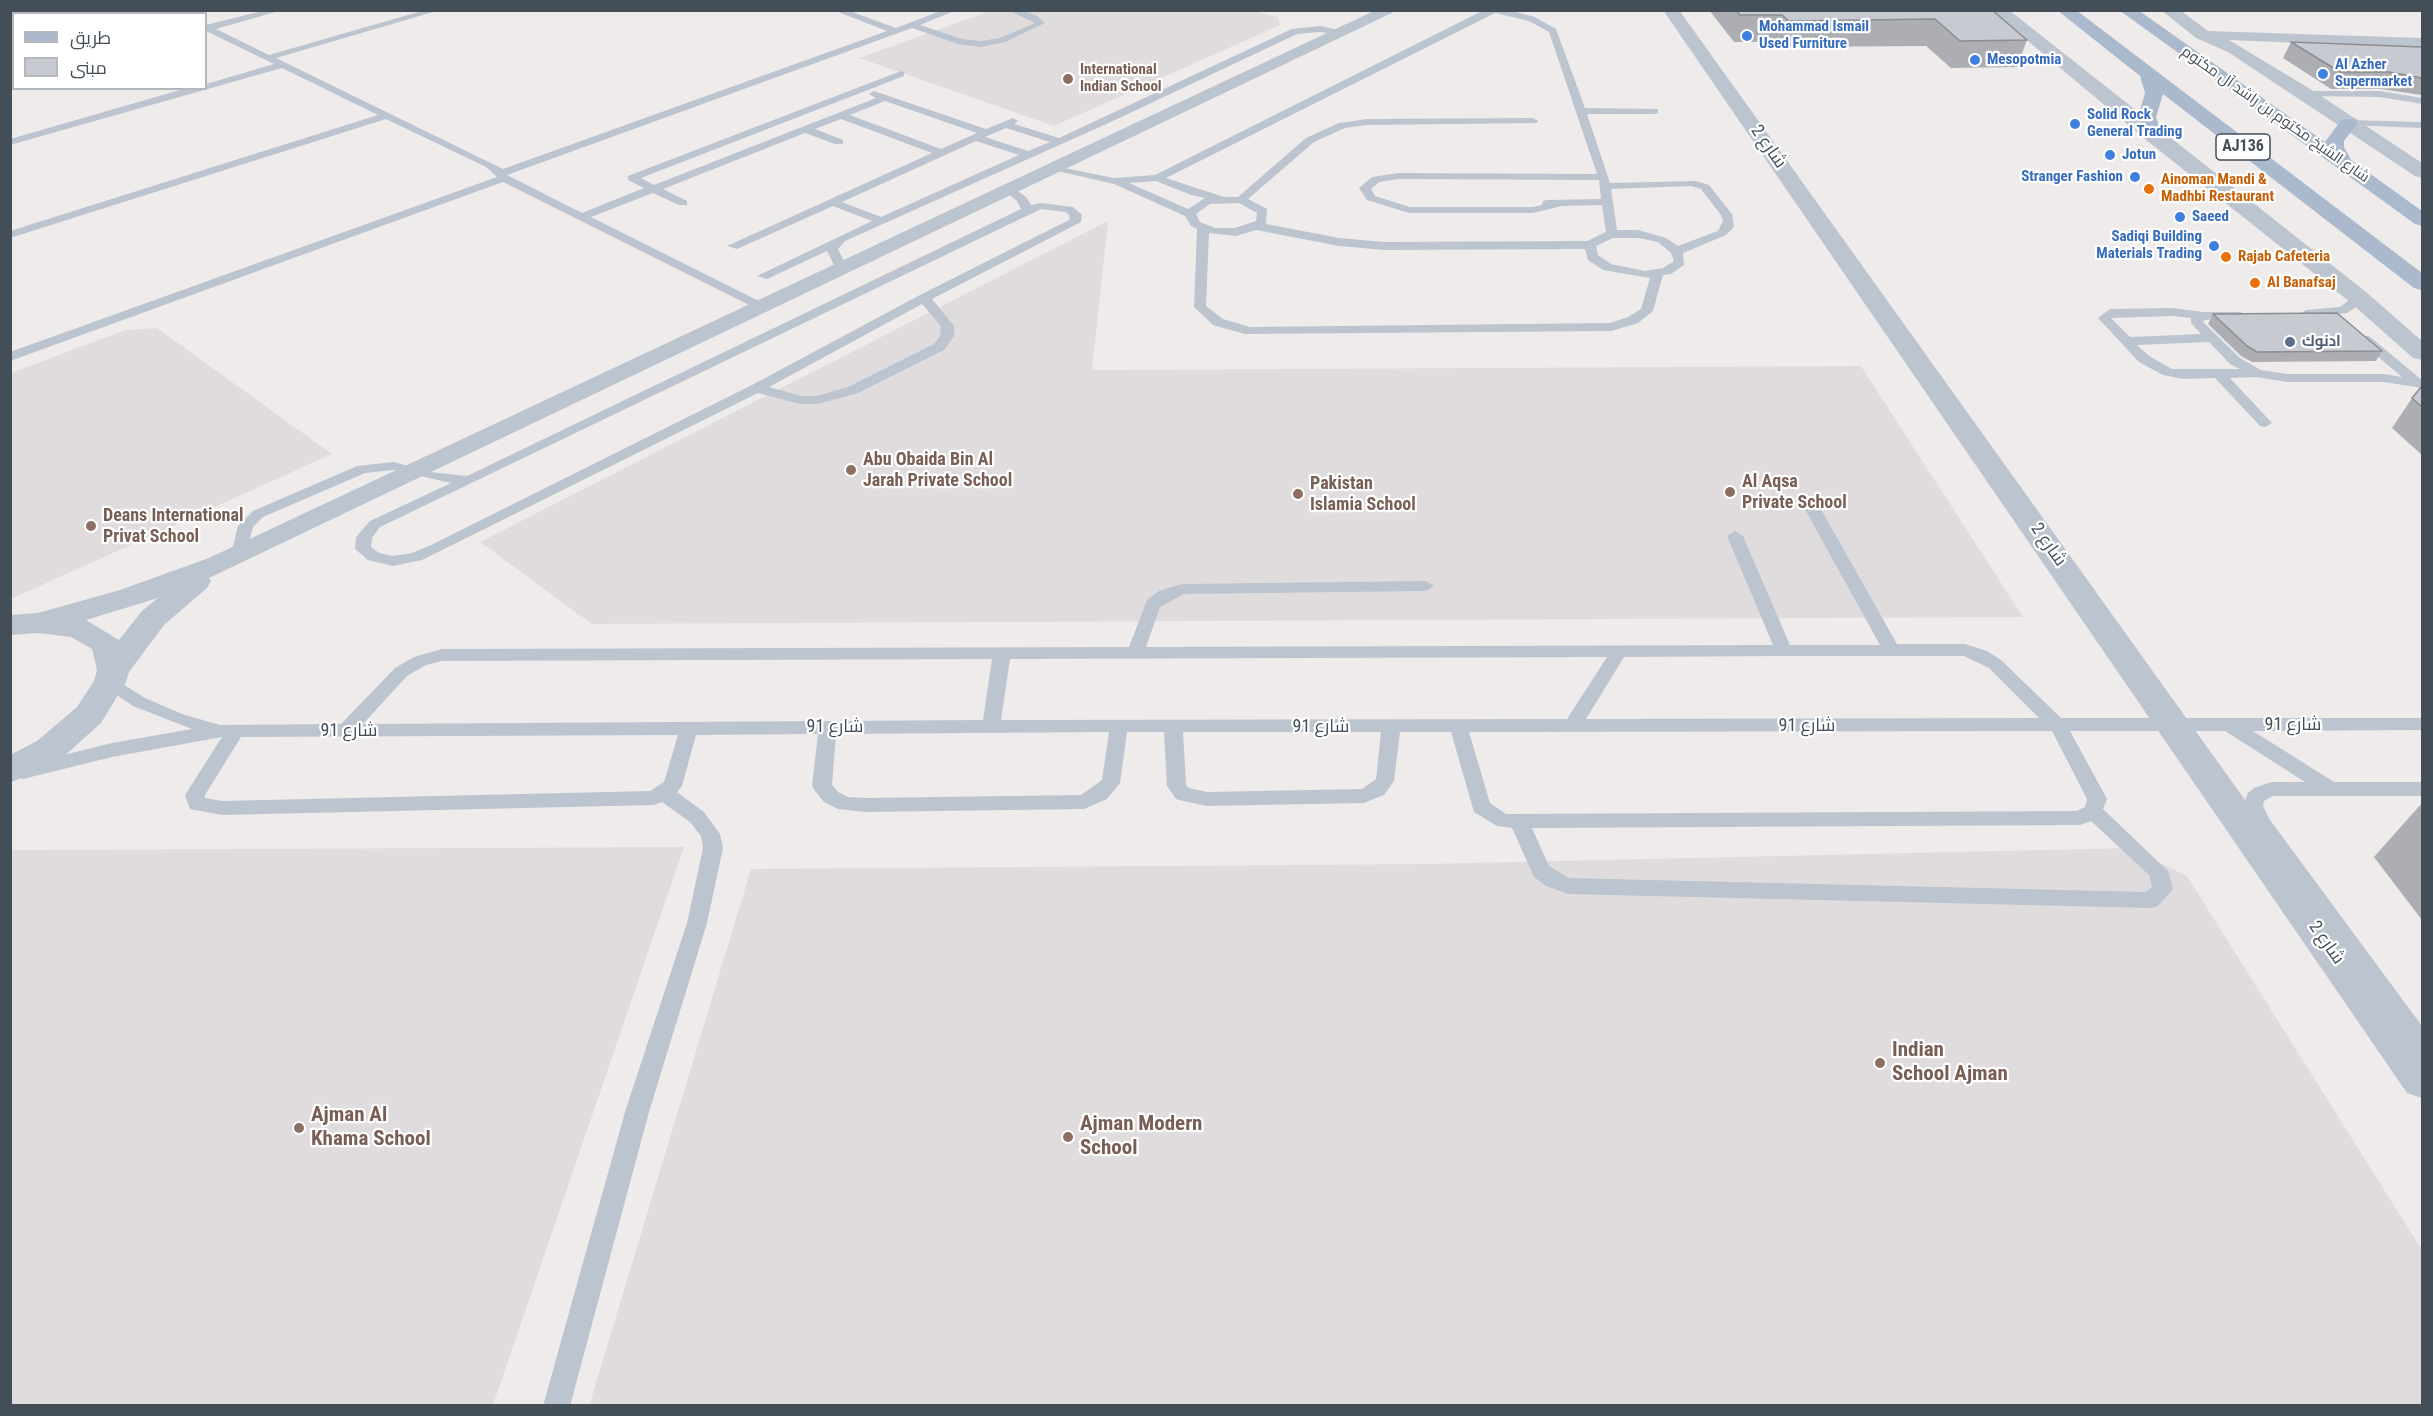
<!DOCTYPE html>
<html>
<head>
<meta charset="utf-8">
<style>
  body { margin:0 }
  #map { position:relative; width:2433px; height:1416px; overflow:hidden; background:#efebeb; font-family:"Roboto Condensed",Cairo,sans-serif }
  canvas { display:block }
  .frame { position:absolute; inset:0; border:12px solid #444e59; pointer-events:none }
  .legend { position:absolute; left:12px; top:12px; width:195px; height:78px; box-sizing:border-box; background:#fff; border:2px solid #b4b8bd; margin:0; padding:8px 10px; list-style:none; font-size:18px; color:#444e59 }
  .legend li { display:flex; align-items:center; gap:12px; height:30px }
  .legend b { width:30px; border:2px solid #b4b8bd }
</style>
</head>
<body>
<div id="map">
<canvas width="2433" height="1416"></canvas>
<div class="frame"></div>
<ul class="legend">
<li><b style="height:8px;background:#aabacc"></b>طريق</li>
<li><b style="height:16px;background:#c8cad1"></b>مبنى</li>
</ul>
</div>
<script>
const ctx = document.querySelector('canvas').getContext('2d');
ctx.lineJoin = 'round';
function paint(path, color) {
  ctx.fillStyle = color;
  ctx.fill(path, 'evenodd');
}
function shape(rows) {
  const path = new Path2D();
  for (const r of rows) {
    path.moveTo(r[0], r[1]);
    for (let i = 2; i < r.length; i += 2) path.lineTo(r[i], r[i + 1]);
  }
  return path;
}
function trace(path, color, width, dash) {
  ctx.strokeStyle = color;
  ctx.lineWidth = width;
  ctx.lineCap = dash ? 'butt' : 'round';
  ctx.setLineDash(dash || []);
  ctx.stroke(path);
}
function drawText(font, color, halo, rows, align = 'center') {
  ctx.font = font + ' "Roboto Condensed",Cairo,sans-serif';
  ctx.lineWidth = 4.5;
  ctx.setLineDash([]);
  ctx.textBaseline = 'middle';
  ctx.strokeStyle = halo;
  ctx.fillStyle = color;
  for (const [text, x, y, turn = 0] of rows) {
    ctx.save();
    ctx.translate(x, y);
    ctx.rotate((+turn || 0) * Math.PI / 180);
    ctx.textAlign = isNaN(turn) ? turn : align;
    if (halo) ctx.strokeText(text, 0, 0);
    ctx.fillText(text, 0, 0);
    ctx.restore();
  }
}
const education = shape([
  [990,11,1253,11,1278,17,1280,25,1054,126,859,58],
  [1108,221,1092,370,1861,366,2023,617,592,624,480,542],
  [157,328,332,454,11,599,11,373,125,330],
  [684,847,493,1405,11,1405,11,850],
  [2130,848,2187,876,2422,1250,2422,1405,589,1406,751,869,1425,864]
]);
const service = shape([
  [164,10,175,10,178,14,167,14,164,10],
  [266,10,282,10,216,29,269,55,425,10,440,10,276,58,503,169,887,31,833,10,847,10,896,28,943,10,957,10,920,25,962,39,981,41,1000,38,1035,23,1008,10,1022,10,1037,16,1045,23,1005,42,981,47,958,44,912,28,507,175,582,213,644,188,628,180,628,176,901,71,904,72,904,76,641,178,654,185,876,98,869,94,874,91,986,129,1013,118,1018,121,1014,124,1059,138,1292,29,1320,26,1349,32,1344,35,1320,32,1297,34,1113,121,845,241,838,249,848,269,842,273,836,269,827,251,767,279,757,276,872,221,833,206,737,249,727,246,932,153,841,119,815,129,843,140,843,144,835,144,805,133,663,189,687,201,687,205,679,205,653,193,591,217,765,304,767,307,761,311,503,182,10,361,10,352,497,177,486,167,386,119,10,238,10,231,378,115,282,68,10,145,10,139,187,88,206,88,206,84,274,64,206,31,206,25,266,10],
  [885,101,977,133,941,149,850,115,885,101],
  [1006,128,1050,142,1028,151,985,137,1006,128],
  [976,141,1019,155,881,217,842,202,976,141],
  [1484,10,1508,10,1535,17,1556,29,1585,108,1658,109,1658,113,1654,114,1587,114,1610,183,1696,181,1709,185,1732,214,1734,227,1726,235,1683,253,1684,265,1671,274,1663,275,1653,311,1638,323,1611,331,1245,334,1213,325,1194,307,1197,229,1191,226,1185,216,1114,184,1049,169,1054,166,1114,178,1155,175,1484,10],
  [1495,13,1529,21,1549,32,1597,174,1398,173,1372,177,1359,188,1367,200,1409,213,1533,213,1562,206,1602,205,1606,232,1587,241,1384,242,1339,238,1266,224,1267,209,1248,199,1314,142,1345,128,1367,125,1537,123,1538,121,1533,118,1367,119,1339,123,1306,138,1238,197,1224,197,1166,178,1495,13],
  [1398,179,1599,180,1601,199,1547,200,1543,201,1542,205,1533,207,1410,207,1375,196,1371,189,1379,182,1398,179],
  [1156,181,1191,195,1205,198,1188,209,1129,183,1156,181],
  [1691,186,1701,189,1721,215,1723,221,1718,231,1678,246,1666,238,1638,230,1617,230,1611,189,1691,186],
  [1239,203,1257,213,1256,221,1235,228,1215,228,1200,222,1196,214,1210,204,1239,203],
  [1256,230,1339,246,1384,250,1585,249,1588,260,1603,270,1650,278,1641,309,1628,317,1610,323,1250,327,1223,319,1206,306,1209,233,1236,236,1256,230],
  [1613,238,1638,238,1658,242,1671,253,1674,261,1663,268,1645,271,1611,264,1598,255,1596,246,1613,238],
  [10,56,14,56,14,62,10,62,10,56],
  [2306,91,2380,91,2422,98,2422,104,2380,97,2303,96,2303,92,2306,91],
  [2349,120,2422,122,2422,128,2345,125,2345,121,2349,120],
  [1006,188,1014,188,1026,197,1031,205,1041,203,1073,207,1082,215,1081,222,932,299,954,326,954,336,944,350,858,393,818,404,800,404,758,393,422,560,393,566,368,560,355,549,356,537,370,521,451,483,393,470,365,473,263,517,253,527,245,557,239,559,231,554,238,526,253,511,357,466,394,462,430,472,467,476,1021,209,1017,201,1006,192,1006,188],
  [1041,209,1066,212,1070,216,1069,220,920,295,752,385,431,545,412,553,393,556,379,553,371,547,372,538,380,527,1041,209],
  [922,304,941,326,940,336,934,344,848,387,817,396,801,396,769,387,922,304],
  [2358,293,2364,297,2362,303,2347,313,2306,318,2300,314,2306,310,2340,307,2358,293],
  [2172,308,2203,312,2241,312,2241,318,2205,320,2203,322,2240,358,2261,370,2287,374,2384,374,2402,377,2357,339,2359,336,2369,336,2422,380,2422,388,2384,382,2287,382,2256,377,2230,378,2272,423,2265,427,2260,426,2215,378,2183,379,2163,375,2139,362,2098,318,2110,309,2172,308],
  [2172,316,2191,318,2191,323,2201,334,2130,337,2111,318,2172,316],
  [2209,342,2230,364,2240,369,2172,369,2149,356,2137,345,2209,342],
  [1810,499,1818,504,1897,644,1965,644,1987,651,2001,660,2061,718,2422,718,2422,730,2253,731,2334,782,2422,782,2422,796,2273,796,2264,801,2263,806,2270,820,2422,1026,2422,1053,2414,1050,2256,830,2243,806,2248,793,2254,788,2272,782,2305,782,2225,731,2070,731,2107,799,2103,809,2168,871,2173,889,2158,906,2151,908,1568,894,1546,886,1534,877,1512,828,1497,826,1474,812,1451,732,1400,732,1394,781,1384,795,1364,803,1207,806,1183,801,1176,799,1167,786,1164,732,1127,732,1120,783,1107,799,1084,809,865,812,838,809,824,802,815,791,812,786,818,734,696,735,682,786,677,792,704,812,720,834,723,848,707,923,649,1112,570,1406,543,1406,625,1112,687,923,703,848,701,836,690,822,662,802,654,805,222,815,190,809,185,795,222,737,112,757,23,779,16,777,14,772,16,767,23,765,112,743,192,729,133,706,104,686,101,682,104,678,110,676,145,698,182,714,220,725,341,724,395,668,414,657,442,649,1129,647,1147,600,1159,591,1182,584,1426,581,1434,586,1426,591,1184,594,1160,607,1146,647,1773,645,1727,536,1735,531,1743,536,1790,645,1880,645,1802,504,1810,499],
  [1786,656,1964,656,1989,668,2039,718,1586,719,1624,657,1786,656],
  [1607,657,1567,719,1001,720,1010,659,1607,657],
  [992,659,983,720,363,724,407,676,426,665,442,661,992,659],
  [2052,731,2087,799,2085,807,2077,811,1506,814,1490,803,1469,732,2052,731],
  [1109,732,1102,780,1081,795,865,798,848,797,838,792,832,785,836,734,1109,732],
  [1183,732,1381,732,1376,779,1362,789,1207,792,1189,788,1186,785,1183,732],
  [678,735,664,782,650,791,222,801,205,798,205,795,241,737,678,735],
  [2091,821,2149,875,2152,887,2146,892,1569,878,1549,866,1532,828,2080,825,2091,821]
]);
const minor = shape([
  [1663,10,1679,10,2422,1047,2422,1098,2407,1093,1663,10],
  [1991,10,2009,10,2366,292,2422,341,2422,360,2413,358,2350,302,2145,139,1991,10],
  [2161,10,2180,10,2208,31,2422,38,2422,48,2229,40,2312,90,2422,163,2422,178,2415,176,2228,52,2196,38,2161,10]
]);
const tertiary = shape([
  [1376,10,1398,10,209,578,211,581,207,588,164,625,129,672,126,682,101,723,61,759,10,783,10,755,37,741,77,707,94,681,97,670,92,649,71,637,38,633,10,635,10,615,38,613,120,590,209,558,1376,10],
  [158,598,142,611,119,640,86,620,158,598]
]);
const primary = shape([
  [2057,10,2076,10,2422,273,2422,290,2414,288,2163,94,2156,117,2162,135,2159,139,2145,139,2138,117,2145,93,2140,76,2057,10],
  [2119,10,2138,10,2325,142,2342,119,2356,119,2358,123,2344,141,2344,147,2351,160,2422,211,2422,226,2415,224,2119,10]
]);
const wall = shape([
  [1709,10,1992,10,2027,40,2017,67,1951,68,1926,46,1782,47,1775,42,1734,42],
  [2291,42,2422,47,2422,95,2380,89,2331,89,2283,58],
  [2213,314,2382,351,2376,361,2252,362,2241,356,2208,324],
  [2422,386,2422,455,2392,428,2412,398],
  [2422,803,2422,920,2374,857]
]);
const building = shape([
  [1736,10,1992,10,2027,40,1960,41,1935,19,1789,21,1782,15,1740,15,1736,10],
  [2291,42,2422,47,2422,78,2389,72,2340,72,2291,42],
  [2337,313,2382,351,2257,352,2247,346,2213,314,2337,313],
  [2422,386,2422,407,2412,398,2422,386]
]);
const markers = [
  [1747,36,6,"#3f7fe0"],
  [1975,60,6,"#3f7fe0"],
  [2323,74,6,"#3f7fe0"],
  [1068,79,6,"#8d6e63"],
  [2075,124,6,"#3f7fe0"],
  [2110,155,6,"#3f7fe0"],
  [2135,177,6,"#3f7fe0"],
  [2149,189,6,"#e8710a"],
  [2180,217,6,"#3f7fe0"],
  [2214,246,6,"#3f7fe0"],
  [2226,257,6,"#e8710a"],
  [2255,283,6,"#e8710a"],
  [2290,342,6,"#5c6f8a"],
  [851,470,6,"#8d6e63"],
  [1730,492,6,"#8d6e63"],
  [1298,494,6,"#8d6e63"],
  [91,526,6,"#8d6e63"],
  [1880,1063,6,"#8d6e63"],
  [299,1128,6,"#8d6e63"],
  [1068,1137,6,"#8d6e63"]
];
const farShopnames = [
  ["Mohammad Ismail",1759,27],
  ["Used Furniture",1759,44],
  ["Mesopotmia",1987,60],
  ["Al Azher",2335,65],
  ["Supermarket",2335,82],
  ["Solid Rock",2087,115],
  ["General Trading",2087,132],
  ["Jotun",2122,155],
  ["Stranger Fashion",2123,177,"right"],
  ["Saeed",2192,217],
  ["Sadiqi Building",2202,237,"right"],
  ["Materials Trading",2202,254,"right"]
];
const farEducationnames = [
  ["International",1080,70],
  ["Indian School",1080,87]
];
const farStreetnames = [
  ["شارع الشيخ مكتوم بن راشد آل مكتوم",2275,115,35]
];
const farFoodnames = [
  ["Ainoman Mandi &",2161,180],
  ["Madhbi Restaurant",2161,197],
  ["Rajab Cafeteria",2238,257],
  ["Al Banafsaj",2267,283]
];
const farServicenames = [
  ["ادنوك",2302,342]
];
const shields = [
  [2243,147,54]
];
const shieldNames = [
  ["AJ136",2243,147]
];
const streetNames = [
  ["شارع 2",1768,147,55],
  ["شارع 2",2048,545,55],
  ["شارع 91",2293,725],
  ["شارع 91",1807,726],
  ["شارع 91",835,727],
  ["شارع 91",1321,727],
  ["شارع 91",349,731],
  ["شارع 2",2326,943,55]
];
const educationNames = [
  ["Abu Obaida Bin Al",863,460],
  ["Jarah Private School",863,481],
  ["Al Aqsa",1742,482],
  ["Private School",1742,503],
  ["Pakistan",1310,484],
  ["Islamia School",1310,505],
  ["Deans International",103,516],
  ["Privat School",103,537]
];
const nearEducationnames = [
  ["Indian",1892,1051],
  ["School Ajman",1892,1075],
  ["Ajman Al",311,1116],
  ["Khama School",311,1140],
  ["Ajman Modern",1080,1125],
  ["School",1080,1149]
];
paint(education, '#e0dcdd');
paint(service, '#bcc5cf');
paint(minor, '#bcc5cf');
paint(tertiary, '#bcc5cf');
paint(primary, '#aabacc');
paint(wall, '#acaeb4');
paint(building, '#c8cad1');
trace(building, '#8c8d92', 1.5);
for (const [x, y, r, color] of markers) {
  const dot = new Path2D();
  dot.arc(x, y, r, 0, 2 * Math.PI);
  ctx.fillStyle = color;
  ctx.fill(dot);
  trace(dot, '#fff', 2);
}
drawText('bold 15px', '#366cbe', '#fff', farShopnames, 'left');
drawText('bold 15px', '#785e54', '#fff', farEducationnames, 'left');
drawText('15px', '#444e59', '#fff', farStreetnames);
drawText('bold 15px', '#c56008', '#fff', farFoodnames, 'left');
drawText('bold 15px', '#4e5e75', '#fff', farServicenames, 'left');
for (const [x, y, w] of shields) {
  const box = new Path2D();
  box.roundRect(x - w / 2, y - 13, w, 26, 4.5);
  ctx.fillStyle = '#fff';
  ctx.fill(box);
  trace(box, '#444e59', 1.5);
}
drawText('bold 16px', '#444e59', null, shieldNames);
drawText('18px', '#444e59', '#fff', streetNames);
drawText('bold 18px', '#785e54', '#fff', educationNames, 'left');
drawText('bold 21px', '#785e54', '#fff', nearEducationnames, 'left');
</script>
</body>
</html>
